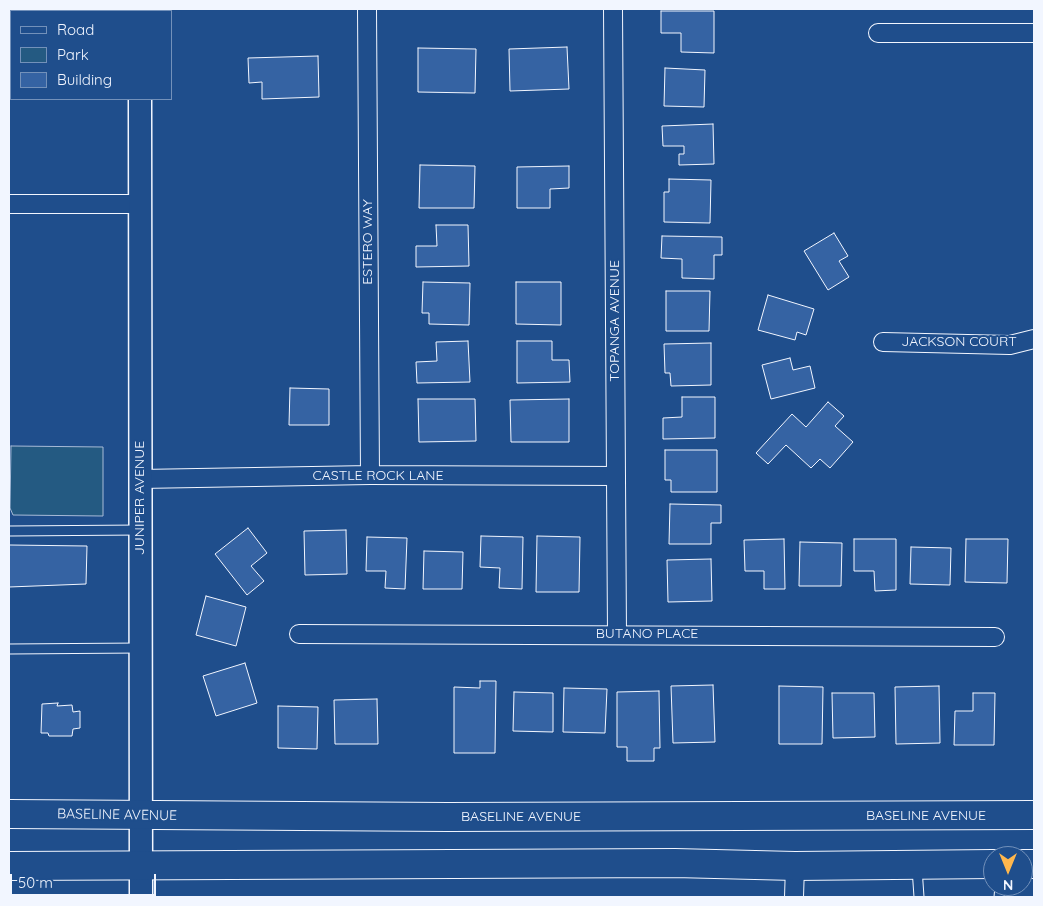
<!DOCTYPE html>
<html>
<head>
<meta charset="utf-8">
<style>
  body { margin:0 }
  #map { position:relative; width:1043px; height:906px; overflow:hidden; background:#1f4e8c; font-family:Quicksand,sans-serif }
  canvas { display:block }
  .frame { position:absolute; inset:0; border:10px solid #f2f6ff; pointer-events:none }
  .legend { position:absolute; left:10px; top:10px; width:162px; height:90px; box-sizing:border-box; background:#1f4e8c; border:1px solid #7391ba; margin:0; padding:6px 9px; list-style:none; font-size:15px; color:#f2f6ff }
  .legend li { display:flex; align-items:center; gap:10px; height:25px }
  .legend b { width:25px; border:1px solid #7391ba }
  .north { position:absolute; left:983px; top:846px; width:50px; height:50px; box-sizing:border-box; background:#1f4e8c; border:1px solid #7391ba; border-radius:50%; rotate:180deg; font-size:14px; font-weight:700; line-height:20px; text-align:center; color:#f2f6ff }
  .north::after { content:''; display:block; margin:auto; width:18px; height:22px; background:#ffb74d; clip-path:polygon(50% 0,100% 100%,50% 72%,0 100%) }
  .scale { position:absolute; left:10px; top:874px; width:146px; height:22px; box-sizing:border-box; border:2px solid #f2f6ff; border-top:0; padding-left:6px; font-size:15px; line-height:18px; white-space:nowrap; color:#f2f6ff; -webkit-text-stroke:4px #1f4e8c; paint-order:stroke }
</style>
</head>
<body>
<div id="map">
<canvas width="1043" height="906"></canvas>
<div class="frame"></div>
<ul class="legend">
<li><b style="height:6px;background:#1f4e8c"></b>Road</li>
<li><b style="height:14px;background:#245a82"></b>Park</li>
<li><b style="height:14px;background:#3563a3"></b>Building</li>
</ul>
<div class="north">N</div>
<div class="scale">50 m</div>
</div>
<script>
const ctx = document.querySelector('canvas').getContext('2d');
ctx.lineJoin = 'round';
function paint(path, color) {
  ctx.fillStyle = color;
  ctx.fill(path, 'evenodd');
}
function shape(rows) {
  const path = new Path2D();
  for (const r of rows) {
    path.moveTo(r[0], r[1]);
    for (let i = 2; i < r.length; i += 2) path.lineTo(r[i], r[i + 1]);
  }
  return path;
}
function trace(path, color, width, dash) {
  ctx.strokeStyle = color;
  ctx.lineWidth = width;
  ctx.lineCap = dash ? 'butt' : 'round';
  ctx.setLineDash(dash || []);
  ctx.stroke(path);
}
function drawText(font, color, halo, rows, align = 'center') {
  ctx.font = font + ' Quicksand,sans-serif';
  ctx.lineWidth = 4;
  ctx.setLineDash([]);
  ctx.textBaseline = 'middle';
  ctx.strokeStyle = halo;
  ctx.fillStyle = color;
  for (const [text, x, y, turn = 0] of rows) {
    ctx.save();
    ctx.translate(x, y);
    ctx.rotate((+turn || 0) * Math.PI / 180);
    ctx.textAlign = isNaN(turn) ? turn : align;
    if (halo) ctx.strokeText(text, 0, 0);
    ctx.fillText(text, 0, 0);
    ctx.restore();
  }
}
const green = shape([
  [11,446,103,447,103,516,13,515,10,508,11,446]
]);
const building = shape([
  [661,11,714,11,714,53,681,52,681,33,661,33,661,11],
  [567,47,569,89,510,91,509,49,567,47],
  [418,48,476,49,475,93,418,92,418,48],
  [318,56,319,97,262,99,262,82,249,83,248,58,318,56],
  [665,68,705,70,704,107,664,106,665,68],
  [713,124,714,164,679,165,679,154,684,154,684,146,663,146,662,126,713,124],
  [420,165,475,166,474,208,419,208,420,165],
  [569,166,569,188,550,189,550,208,517,208,517,167,569,166],
  [669,179,711,180,710,223,664,222,664,192,669,192,669,179],
  [436,225,468,225,469,266,416,267,416,246,437,246,436,225],
  [834,233,848,256,839,261,849,277,828,290,804,251,834,233],
  [662,236,722,237,722,255,714,255,714,279,682,278,682,259,661,258,662,236],
  [423,282,470,283,469,325,429,324,429,313,422,313,423,282],
  [516,282,561,282,561,325,516,324,516,282],
  [666,291,710,291,709,331,666,331,666,291],
  [768,295,814,309,806,335,797,332,795,340,758,330,768,295],
  [468,341,470,382,417,383,416,362,437,361,436,342,468,341],
  [517,341,552,341,552,360,569,360,570,382,517,383,517,341],
  [711,343,711,385,671,386,670,373,665,373,664,344,711,343],
  [790,358,793,370,810,366,815,388,771,399,762,365,790,358],
  [290,388,329,389,329,425,289,425,290,388],
  [682,397,715,397,715,438,663,439,663,418,682,417,682,397],
  [418,399,475,399,476,441,419,442,418,399],
  [569,399,569,442,511,442,510,400,569,399],
  [828,402,844,416,835,426,853,442,830,468,820,459,811,468,786,445,768,464,756,453,792,414,806,427,828,402],
  [665,450,717,450,717,492,671,492,671,480,665,480,665,450],
  [670,504,721,505,721,523,711,523,711,544,669,544,670,504],
  [248,528,267,553,251,566,264,581,247,595,215,554,248,528],
  [346,530,347,574,305,575,304,531,346,530],
  [481,536,523,537,522,589,499,588,500,568,480,567,481,536],
  [537,536,580,537,579,592,536,592,537,536],
  [367,537,407,538,405,589,385,588,386,571,366,571,367,537],
  [784,539,785,589,764,589,764,571,745,571,744,540,784,539],
  [854,539,896,539,896,590,875,591,874,571,854,571,854,539],
  [966,539,1008,539,1007,583,965,582,966,539],
  [800,542,842,543,841,586,799,586,800,542],
  [9,545,87,546,86,584,9,587,9,545],
  [911,547,951,548,950,585,910,584,911,547],
  [424,551,463,552,462,589,423,589,424,551],
  [711,559,712,601,668,602,667,560,711,559],
  [206,596,246,607,236,646,196,635,206,596],
  [245,663,257,703,216,716,203,676,245,663],
  [480,681,496,681,495,753,454,753,454,687,480,688,480,681],
  [713,685,715,742,673,743,671,686,713,685],
  [779,686,823,687,822,744,779,744,779,686],
  [939,686,940,743,896,744,895,687,939,686],
  [564,688,607,689,605,733,563,732,564,688],
  [659,691,660,748,654,748,654,761,627,761,627,747,617,747,617,692,659,691],
  [514,692,553,693,553,732,513,731,514,692],
  [832,693,874,693,875,737,833,738,832,693],
  [973,693,995,693,994,745,954,745,955,711,973,711,973,693],
  [377,699,378,744,335,744,334,700,377,699],
  [58,703,57,706,72,705,73,712,80,711,80,728,73,729,72,736,49,736,48,733,41,733,42,704,58,703],
  [278,706,318,707,317,749,278,748,278,706]
]);
const service = shape([
  [9,531,141,530],
  [9,649,140,648],
  [917,868,919,897],
  [999,897,1000,886]
]);
const minor = shape([
  [367,9,370,475],
  [613,9,617,634],
  [878,33,1034,33],
  [9,204,140,204],
  [883,342,1010,345,1034,339],
  [140,479,370,475,616,476],
  [299,634,995,637],
  [794,897,795,866]
]);
const tertiary = shape([
  [139,9,139,11],
  [140,99,141,897]
]);
const primary = shape([
  [9,814,448,817,1034,815],
  [1023,864,1034,864],
  [9,866,675,863,795,866,993,864]
]);
const streetNames = [
  ["ESTERO WAY",368,242,-90],
  ["TOPANGA AVENUE",615,321,-90],
  ["JACKSON COURT",959,342],
  ["CASTLE ROCK LANE",378,476],
  ["JUNIPER AVENUE",140,498,-90],
  ["BUTANO PLACE",647,634],
  ["BASELINE AVENUE",117,815,1],
  ["BASELINE AVENUE",926,816],
  ["BASELINE AVENUE",521,817]
];
paint(green, '#245a82');
trace(green, '#a8bbd7', 1);
paint(building, '#3563a3');
trace(building, '#f2f6ff', 1);
trace(service, '#f2f6ff', 11);
trace(minor, '#f2f6ff', 20);
trace(tertiary, '#f2f6ff', 25);
trace(primary, '#f2f6ff', 30);
trace(service, '#1f4e8c', 9);
trace(minor, '#1f4e8c', 18);
trace(tertiary, '#1f4e8c', 22);
trace(primary, '#1f4e8c', 28);
drawText('14px', '#f2f6ff', '#1f4e8c', streetNames);
</script>
</body>
</html>
